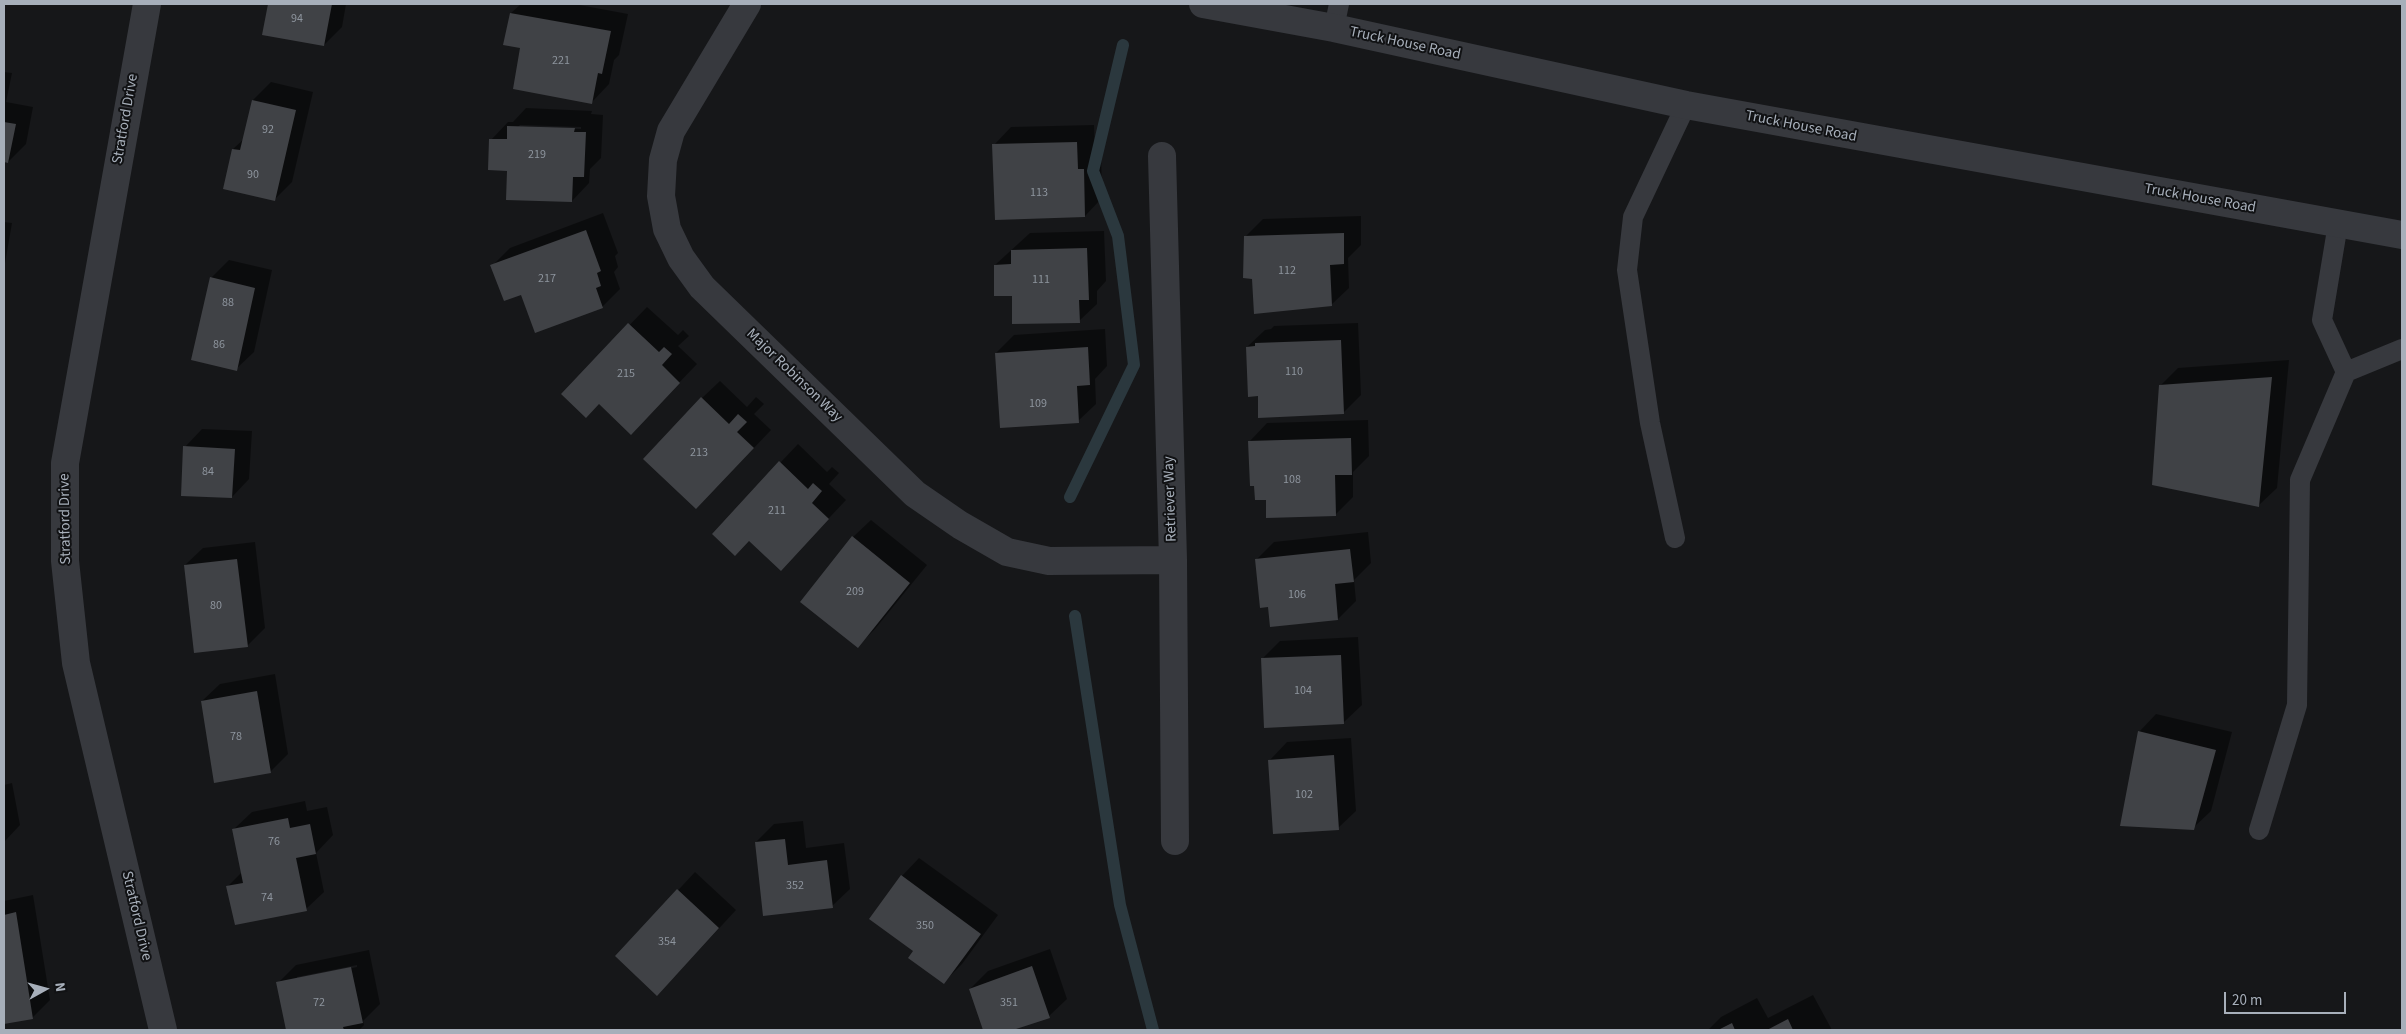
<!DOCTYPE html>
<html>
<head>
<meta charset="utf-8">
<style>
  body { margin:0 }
  #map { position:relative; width:2406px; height:1034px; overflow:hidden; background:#161719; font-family:"Source Sans 3",sans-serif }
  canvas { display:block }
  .frame { position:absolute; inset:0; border:5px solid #a7afba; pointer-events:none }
  .north { position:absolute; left:20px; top:964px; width:50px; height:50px; -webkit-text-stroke:4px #111214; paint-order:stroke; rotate:83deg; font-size:14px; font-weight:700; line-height:20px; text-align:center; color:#a7afba }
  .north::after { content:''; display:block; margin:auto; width:18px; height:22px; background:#a7afba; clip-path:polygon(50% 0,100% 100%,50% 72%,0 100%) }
  .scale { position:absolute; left:2224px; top:992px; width:122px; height:22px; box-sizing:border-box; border:2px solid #a7afba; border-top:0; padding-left:6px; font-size:15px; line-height:18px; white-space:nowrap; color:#a7afba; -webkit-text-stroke:4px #111214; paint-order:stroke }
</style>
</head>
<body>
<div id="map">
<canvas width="2406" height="1034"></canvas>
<div class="frame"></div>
<div class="north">N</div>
<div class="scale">20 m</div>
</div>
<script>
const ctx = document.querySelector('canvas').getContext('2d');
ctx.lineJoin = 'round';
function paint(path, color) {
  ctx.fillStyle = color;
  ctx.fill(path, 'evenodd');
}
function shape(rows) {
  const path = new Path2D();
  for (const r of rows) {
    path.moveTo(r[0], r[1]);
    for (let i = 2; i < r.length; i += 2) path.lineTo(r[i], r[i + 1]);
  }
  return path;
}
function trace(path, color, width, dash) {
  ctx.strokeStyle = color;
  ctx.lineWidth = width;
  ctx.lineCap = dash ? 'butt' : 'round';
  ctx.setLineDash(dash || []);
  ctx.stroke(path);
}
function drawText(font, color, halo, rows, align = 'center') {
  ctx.font = font + ' "Source Sans 3",sans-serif';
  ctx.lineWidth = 4;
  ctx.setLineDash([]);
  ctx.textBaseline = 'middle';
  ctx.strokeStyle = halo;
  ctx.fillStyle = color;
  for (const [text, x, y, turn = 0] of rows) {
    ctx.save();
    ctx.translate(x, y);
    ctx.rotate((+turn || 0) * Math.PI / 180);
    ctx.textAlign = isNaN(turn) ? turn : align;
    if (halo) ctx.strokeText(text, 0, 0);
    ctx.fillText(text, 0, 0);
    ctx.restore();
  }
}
const shadow = shape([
  [269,4,346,4,342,27,324,45,264,34],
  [521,4,574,4,628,14,619,55,614,60,609,84,592,102,521,47,511,13],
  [4,72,12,73,6,102,33,107,26,144,8,162,4,161],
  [271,82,313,92,292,182,274,200,233,149,245,138,253,100],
  [526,108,592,111,591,114,603,115,601,158,590,169,589,183,572,201,491,140,508,122,513,122],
  [520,125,581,127,581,129,518,127],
  [1094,125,1095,152,1101,151,1102,198,1085,216,994,145,1011,127],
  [603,213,618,253,615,256,618,267,614,272,620,289,602,307,522,293,492,266,510,248],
  [1361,216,1361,245,1348,258,1349,288,1331,305,1253,277,1245,237,1263,219],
  [4,222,12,223,4,269],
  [1104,231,1106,281,1097,291,1097,304,1079,321,1013,295,995,265,1030,233],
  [229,260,272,270,254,352,236,369,211,278],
  [647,307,678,335,683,330,689,336,678,346,697,364,648,415,563,394],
  [1358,323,1361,395,1343,413,1259,395,1247,347,1265,330,1271,329,1274,326],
  [1105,329,1107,366,1095,379,1096,404,1078,421,996,353,1014,335],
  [2289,360,2277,488,2259,505,2160,386,2178,368],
  [720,381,747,407,756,397,764,404,754,414,771,430,714,490,702,398],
  [1368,420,1369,456,1353,472,1353,497,1335,515,1267,498,1256,484,1250,441,1267,423],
  [202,429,252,431,249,479,232,497,185,447],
  [798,444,827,472,832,467,839,473,829,484,846,500,798,551,713,534],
  [871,520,927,565,875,629,858,646,853,537],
  [1368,532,1371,563,1354,580,1356,601,1338,619,1271,625,1269,605,1256,560,1274,542],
  [255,542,265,628,247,646,185,565,203,548],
  [1358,637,1362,705,1344,722,1262,659,1280,641],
  [275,674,288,754,270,772,202,701,220,684],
  [2156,714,2232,732,2211,811,2193,828,2139,732],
  [1351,738,1356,811,1338,828,1270,760,1287,742],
  [12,783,20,825,4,842,4,785],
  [305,801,307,811,327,807,333,835,316,853,324,892,306,909,228,886,242,872,234,829,252,812],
  [803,821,806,848,844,843,850,889,832,906,756,842,774,824],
  [919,858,998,915,962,964,944,982,914,951,902,876],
  [695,872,736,910,675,976,617,956],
  [33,895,50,1000,32,1018,4,1023,4,901],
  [1050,949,1067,999,1049,1016,1010,1030,984,1030,970,989,988,971],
  [369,950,380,1004,363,1021,364,1025,359,1030,287,1030,278,983,296,965],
  [357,965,357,967,297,980,297,977],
  [1813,995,1832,1030,1708,1030,1721,1017,1757,998,1768,1018]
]);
const stream = shape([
  [1070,497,1134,365,1118,236,1093,171,1123,45],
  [1075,616,1120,905,1153,1030]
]);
const building = shape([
  [268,4,332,4,324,46,262,35],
  [510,13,611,31,602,74,598,73,592,104,513,89,520,48,503,45],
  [252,100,296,110,275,201,223,189,232,149,240,150],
  [4,122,16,124,8,163,4,162],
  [507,126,575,128,574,132,586,132,584,177,573,177,572,202,506,200,507,171,488,170,489,139,507,139],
  [1077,142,1078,169,1084,169,1085,217,995,220,992,144],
  [586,230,601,271,597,273,601,286,596,288,603,308,535,333,521,295,504,301,490,265],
  [1344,233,1344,264,1330,265,1332,306,1254,314,1252,279,1243,278,1244,236],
  [1087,248,1089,300,1079,300,1080,323,1012,324,1012,296,994,296,994,265,1011,264,1011,250],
  [210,277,255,288,237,371,191,360],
  [628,323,659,352,664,347,672,354,662,365,680,383,631,435,599,404,586,418,561,394],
  [1341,340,1344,414,1258,418,1258,396,1248,397,1246,347,1255,346,1255,343],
  [1088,347,1090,385,1077,386,1079,423,1000,428,995,353],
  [2272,377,2259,507,2152,485,2159,385],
  [701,397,729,424,738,414,747,422,737,432,754,448,696,509,643,459],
  [1351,438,1352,475,1335,475,1336,516,1266,518,1266,500,1255,500,1254,486,1250,486,1248,441],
  [183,446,235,449,232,498,181,496],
  [779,461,808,489,813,483,822,491,812,503,829,519,781,571,749,541,735,556,712,534],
  [852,536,910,583,858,648,800,602],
  [1350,549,1354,582,1335,584,1338,620,1270,627,1268,607,1260,608,1255,559],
  [237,559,248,647,194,653,184,565],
  [1341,655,1344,724,1264,728,1261,658],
  [257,691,271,773,214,783,201,701],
  [2138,731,2216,750,2194,830,2120,826],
  [1334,755,1339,830,1273,834,1268,760],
  [288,818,290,828,310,824,316,854,296,858,307,911,235,925,226,886,243,883,232,829],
  [785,839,788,865,827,860,833,908,763,916,755,842],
  [901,875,981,934,944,984,908,958,913,951,869,919],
  [677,889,719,928,657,996,615,956],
  [16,912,33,1019,4,1024,4,915],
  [1032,966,1050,1018,1013,1030,983,1030,969,989],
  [351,967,363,1023,343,1027,344,1030,286,1030,276,982],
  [1788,1019,1793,1030,1767,1030],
  [1732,1023,1735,1030,1718,1030]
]);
const lane = shape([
  [1334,28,1339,4],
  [2338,224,2322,320,2346,372,2402,349],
  [1675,538,1650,423,1627,270,1633,217,1686,105],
  [2259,830,2297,705,2300,480,2346,372]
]);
const street = shape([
  [147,4,65,463,65,561,76,663,163,1030],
  [747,4,671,131,663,160,661,196,667,229,681,258,702,287,915,494,960,525,1007,552,1049,561,1173,560],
  [1203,4,1334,28,1686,105,2402,235],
  [1162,156,1173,560,1175,841]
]);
const numberNames = [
  ["94",297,19],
  ["221",561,61],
  ["92",268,130],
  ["219",537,155],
  ["90",253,175],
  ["113",1039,193],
  ["112",1287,271],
  ["217",547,279],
  ["111",1041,280],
  ["88",228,303],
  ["86",219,345],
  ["110",1294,372],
  ["215",626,374],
  ["109",1038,404],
  ["213",699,453],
  ["84",208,472],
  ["108",1292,480],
  ["211",777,511],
  ["209",855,592],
  ["106",1297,595],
  ["80",216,606],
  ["104",1303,691],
  ["78",236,737],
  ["102",1304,795],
  ["76",274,842],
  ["352",795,886],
  ["74",267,898],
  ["350",925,926],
  ["354",667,942],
  ["72",319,1003],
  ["351",1009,1003]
];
const streetNames = [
  ["Truck House Road",1405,44,12],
  ["Stratford Drive",126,119,-80],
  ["Truck House Road",1801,127,11],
  ["Truck House Road",2200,199,10],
  ["Major Robinson Way",794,376,44],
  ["Retriever Way",1171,499,-92],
  ["Stratford Drive",66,519,-91],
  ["Stratford Drive",136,916,77]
];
paint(shadow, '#0007');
trace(stream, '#2b383e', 12);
paint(building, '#404246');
trace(lane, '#37393e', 20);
trace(street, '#37393e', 28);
drawText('12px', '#8d949d', null, numberNames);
drawText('15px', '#a7afba', '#111214', streetNames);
</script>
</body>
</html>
